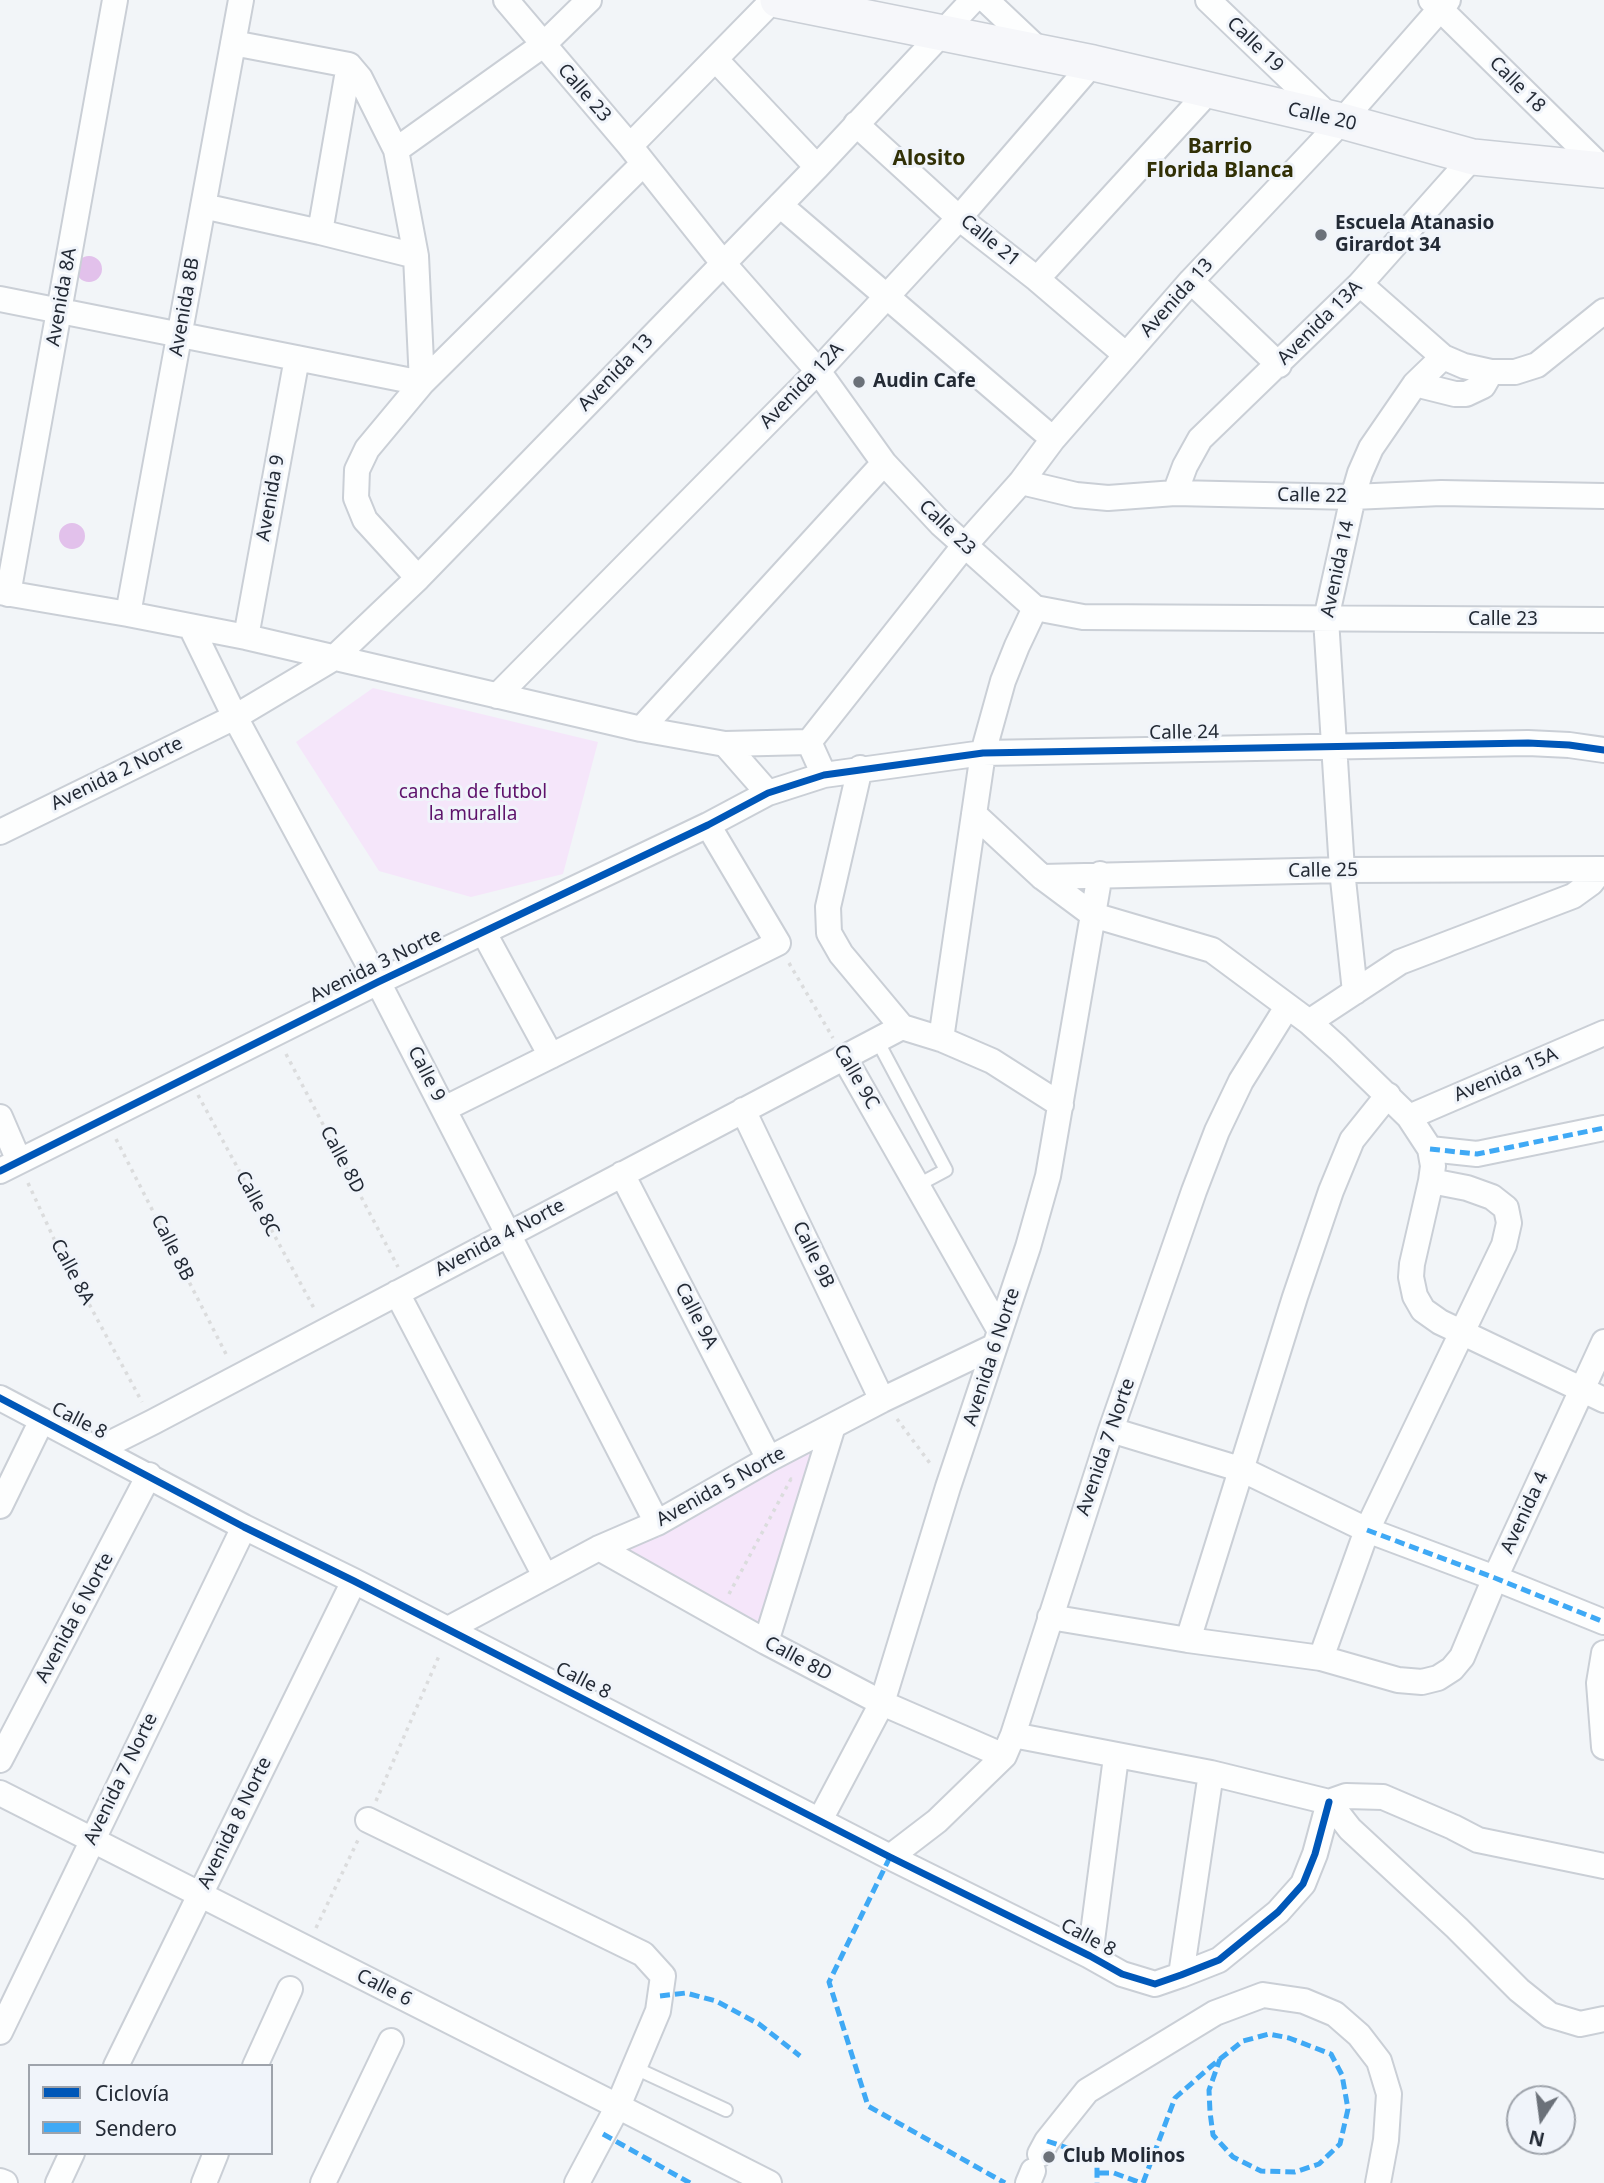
<!DOCTYPE html>
<html>
<head>
<meta charset="utf-8">
<style>
  body { margin:0 }
  #map { position:relative; width:1604px; height:2183px; overflow:hidden; background:#f2f5f8; font-family:"Noto Sans",sans-serif }
  canvas { display:block }
  .legend { position:absolute; left:28px; top:2064px; width:245px; height:91px; box-sizing:border-box; background:#f0f4fa; border:2px solid #9ea3ab; margin:0; padding:9px 12px; list-style:none; font-size:21px; color:#232a35 }
  .legend li { display:flex; align-items:center; gap:14px; height:35px }
  .legend b { width:35px; border:2px solid #9ea3ab }
  .north { position:absolute; left:1506px; top:2085px; width:70px; height:70px; box-sizing:border-box; background:#f0f4fa; border:2px solid #9ea3ab; border-radius:50%; rotate:193deg; font-size:19px; font-weight:700; line-height:28px; text-align:center; color:#232a35 }
  .north::after { content:''; display:block; margin:auto; width:24px; height:32px; background:#6b7179; clip-path:polygon(50% 0,100% 100%,50% 72%,0 100%) }
</style>
</head>
<body>
<div id="map">
<canvas width="1604" height="2183"></canvas>
<ul class="legend">
<li><b style="height:9px;background:#0057b8"></b>Ciclovía</li>
<li><b style="height:9px;background:#3fa9f5"></b>Sendero</li>
</ul>
<div class="north">N</div>
</div>
<script>
const ctx = document.querySelector('canvas').getContext('2d');
ctx.lineJoin = 'round';
function paint(path, color) {
  ctx.fillStyle = color;
  ctx.fill(path, 'evenodd');
}
function shape(rows) {
  const path = new Path2D();
  for (const r of rows) {
    if (r.length === 3) {
      path.moveTo(r[0] + r[2], r[1]);
      path.arc(r[0], r[1], r[2], 0, 2 * Math.PI);
      continue;
    }
    path.moveTo(r[0], r[1]);
    for (let i = 2; i < r.length; i += 2) path.lineTo(r[i], r[i + 1]);
  }
  return path;
}
function trace(path, color, width, dash) {
  ctx.strokeStyle = color;
  ctx.lineWidth = width;
  ctx.lineCap = dash ? 'butt' : 'round';
  ctx.setLineDash(dash || []);
  ctx.stroke(path);
}
function drawText(font, color, halo, rows, align = 'center') {
  ctx.font = font + ' "Noto Sans",sans-serif';
  ctx.lineWidth = 6;
  ctx.setLineDash([]);
  ctx.textBaseline = 'middle';
  ctx.strokeStyle = halo;
  ctx.fillStyle = color;
  for (const [text, x, y, turn = 0] of rows) {
    ctx.save();
    ctx.translate(x, y);
    ctx.rotate((+turn || 0) * Math.PI / 180);
    ctx.textAlign = isNaN(turn) ? turn : align;
    if (halo) ctx.strokeText(text, 0, 0);
    ctx.fillText(text, 0, 0);
    ctx.restore();
  }
}
const green = shape([
  [373,688,598,742,563,874,471,897,379,871,296,742],
  [820,1440,761,1629,625,1550]
]);
const forest = shape([
  [89,269,13],
  [72,536,13]
]);
const path = shape([
  [789,963,833,1038],
  [286,1054,398,1267],
  [198,1095,315,1310],
  [116,1139,227,1356],
  [28,1183,55,1241,142,1402],
  [897,1419,932,1466],
  [729,1594,791,1479,792,1480],
  [376,1801,439,1656],
  [316,1928,358,1840]
]);
const lane = shape([
  [877,1040,946,1170,918,1185],
  [635,2068,726,2110]
]);
const street = shape([
  [506,0,630,146,723,263,818,371,884,463,941,524,1035,608,1083,617,1604,620],
  [986,0,1041,52],
  [1208,0,1331,118],
  [1431,0,1604,170],
  [716,60,817,167],
  [856,124,959,218,1037,279,1126,355],
  [630,146,773,0],
  [396,150,543,45,589,0],
  [780,205,1053,439],
  [203,206,320,232,416,256],
  [320,232,349,65],
  [1037,279,1209,91],
  [1191,281,1279,365],
  [1360,284,1443,357,1464,366,1491,372,1515,372,1537,365,1604,311],
  [0,299,422,383,416,256,396,150,360,78,349,65,233,43],
  [1415,384,1455,394,1466,394,1483,386,1491,372],
  [1021,482,1076,495,1108,498,1175,493,1353,497,1441,493,1604,496],
  [1175,493,1185,466,1200,439,1360,284,1473,157],
  [418,578,365,520,356,498,357,470,367,449,422,383,643,164],
  [0,592,128,614,246,637,641,729,725,744,809,742],
  [8,594,115,0],
  [128,614,241,0],
  [191,627,235,717,378,982,657,1523],
  [246,637,297,358],
  [497,696,818,371,959,218,1093,63],
  [641,729,884,463],
  [725,744,768,793],
  [860,768,828,907,829,933,841,954,902,1027,941,1039,992,1061,1061,1105],
  [824,775,809,742,964,546,1021,482,1053,439,1191,281,1342,121,1448,0],
  [974,814,1042,877,1093,915,1212,950,1309,1022,1338,1048,1409,1117,1430,1149,1433,1166,1431,1181,1412,1264,1411,1277,1415,1296,1423,1310,1440,1322,1604,1400],
  [0,832,235,717,334,658,418,578,817,167,973,0],
  [1042,877,1342,870,1604,869],
  [484,933,551,1056],
  [1355,992,1342,870,1326,619,1353,497,1360,473,1371,448,1415,384,1443,357],
  [1309,1022,1400,962,1573,896,1591,883,1601,870],
  [941,1039,983,753,1003,681,1017,646,1035,608],
  [844,1057,1000,1331],
  [444,1109,778,943,708,825],
  [743,1110,882,1400],
  [0,1117,19,1161],
  [1409,1117,1604,1033],
  [1430,1149,1477,1154,1604,1128],
  [0,1171,378,982,708,825,768,793,824,775,983,753,1528,743,1569,745,1604,750],
  [622,1174,769,1459],
  [397,1293,545,1576],
  [0,1398,244,1527,354,1581,890,1857,1090,1956,1122,1974,1155,1984,1181,1975,1219,1960,1278,1912,1303,1884,1315,1854,1329,1802],
  [1111,1430,1243,1470,1367,1530,1495,1578,1604,1622],
  [99,1449,153,1422,902,1027],
  [0,1506,42,1420],
  [599,1548,766,1642,882,1703,1004,1756],
  [1050,1617,1188,1640,1321,1658,1398,1680,1422,1682,1438,1678,1452,1669,1462,1657,1495,1578,1604,1342],
  [448,1629,599,1548,657,1523,769,1459,882,1400,995,1346],
  [1188,1640,1295,1297,1331,1191,1352,1140,1388,1095],
  [766,1642,833,1426],
  [1604,1653,1599,1683,1604,1747],
  [1321,1658,1367,1530,1504,1245,1509,1223,1506,1208,1492,1197,1467,1188,1431,1181],
  [1013,1735,1211,1773,1329,1802,1346,1796,1383,1797,1453,1827,1478,1840,1604,1866],
  [0,1760,149,1475],
  [0,1793,769,2183],
  [1329,1802,1350,1829,1457,1928,1519,1990,1550,2015,1580,2024,1604,2019],
  [368,1820,643,1954,663,1976,658,2011,618,2106,577,2183],
  [820,1820,882,1703,948,1487,1028,1247,1048,1176,1100,874],
  [890,1857,937,1821,1004,1756,1013,1735,1111,1430,1194,1191,1217,1131,1241,1081,1287,1007],
  [1090,1956,1116,1757],
  [1181,1975,1211,1773],
  [0,2032,244,1527],
  [116,2066,354,1581],
  [255,2066,290,1989],
  [1040,2154,1047,2141,1087,2091,1215,2013,1263,1995,1304,2001,1335,2014,1359,2035,1379,2061,1389,2094,1386,2140,1378,2183],
  [0,2181,5,2183],
  [58,2183,72,2153],
  [204,2183,216,2153],
  [323,2183,391,2041],
  [1028,2183,1033,2171]
]);
const secondary = shape([
  [778,0,1093,63,1342,121,1473,157,1604,170]
]);
const quiet = shape([
  [1430,1149,1477,1154,1604,1128],
  [1367,1530,1495,1578,1604,1622],
  [890,1857,829,1982,868,2106,1005,2183],
  [660,1996,686,1993,716,2001,759,2024,800,2056],
  [603,2134,690,2183],
  [1047,2141,1088,2155,1097,2163,1097,2183],
  [1099,2173,1114,2173,1141,2183],
  [1143,2183,1175,2098,1209,2068,1220,2059,1243,2041,1269,2034,1289,2038,1331,2054,1342,2075,1348,2109,1340,2144,1319,2164,1295,2172,1261,2171,1233,2157,1213,2135,1210,2112,1209,2090,1220,2059]
]);
const cycleway = shape([
  [0,1171,378,982,708,825,768,793,824,775,983,753,1528,743,1569,745,1604,750],
  [0,1398,244,1527,354,1581,890,1857,1090,1956,1122,1974,1155,1984,1181,1975,1219,1960,1278,1912,1303,1884,1315,1854,1329,1802]
]);
const markers = [
  [1321,235,7,"#6b7179"],
  [859,382,7,"#6b7179"],
  [1049,2157,7,"#6b7179"]
];
const streetNames = [
  ["Calle 19",1255,45,44],
  ["Calle 18",1517,85,45],
  ["Calle 23",584,93,49],
  ["Calle 20",1322,117,13],
  ["Calle 21",990,241,39],
  ["Avenida 8A",62,297,-80],
  ["Avenida 13",1177,298,-48],
  ["Avenida 8B",185,307,-80],
  ["Avenida 13A",1320,323,-45],
  ["Avenida 13",616,373,-46],
  ["Avenida 12A",802,386,-46],
  ["Calle 22",1312,496,1],
  ["Avenida 9",271,498,-80],
  ["Calle 23",947,528,44],
  ["Avenida 14",1338,569,-78],
  ["Calle 23",1503,620],
  ["Calle 24",1184,733,-1],
  ["Avenida 2 Norte",117,774,-26],
  ["Calle 25",1323,871,-1],
  ["Avenida 3 Norte",376,966,-26],
  ["Calle 9",426,1074,63],
  ["Avenida 15A",1506,1075,-23],
  ["Calle 9C",856,1077,60],
  ["Calle 8D",342,1160,62],
  ["Calle 8C",257,1204,62],
  ["Avenida 4 Norte",500,1238,-28],
  ["Calle 8B",172,1248,63],
  ["Calle 9B",813,1255,64],
  ["Calle 8A",72,1272,62],
  ["Calle 9A",696,1316,63],
  ["Avenida 6 Norte",992,1357,-72],
  ["Calle 8",79,1421,27],
  ["Avenida 7 Norte",1106,1447,-71],
  ["Avenida 5 Norte",721,1487,-29],
  ["Avenida 4",1525,1513,-65],
  ["Avenida 6 Norte",75,1618,-62],
  ["Calle 8D",798,1659,28],
  ["Calle 8",583,1681,27],
  ["Avenida 7 Norte",121,1779,-64],
  ["Avenida 8 Norte",235,1823,-64],
  ["Calle 8",1088,1938,28],
  ["Calle 6",384,1988,27]
];
const poiNames = [
  ["Escuela Atanasio",1335,224],
  ["Girardot 34",1335,246],
  ["Audin Cafe",873,382],
  ["Club Molinos",1063,2157]
];
const parkNames = [
  ["cancha de futbol",473,793],
  ["la muralla",473,815]
];
const neighbourhoodNames = [
  ["Barrio",1220,147],
  ["Florida Blanca",1220,171],
  ["Alosito",929,159]
];
paint(green, '#f5e6fa');
paint(forest, '#e2c1eb');
trace(lane, '#cacfd6', 16);
trace(street, '#cacfd6', 28);
trace(secondary, '#cacfd6', 38);
trace(path, '#dbdcdd', 3.5, [3.5, 5]);
trace(lane, '#fdfefe', 12);
trace(street, '#fdfefe', 24);
trace(secondary, '#f6f7fa', 35);
trace(quiet, '#3fa9f5', 5, [10, 5]);
trace(cycleway, '#0057b8', 7);
for (const [x, y, r, color] of markers) {
  const dot = new Path2D();
  dot.arc(x, y, r, 0, 2 * Math.PI);
  ctx.fillStyle = color;
  ctx.fill(dot);
  trace(dot, '#f0f4fa', 2.5);
}
drawText('19px', '#232a35', '#f0f4fa', streetNames);
drawText('bold 19px', '#232a35', '#f0f4fa', poiNames, 'left');
drawText('19px', '#5e136b', '#f0f4fa', parkNames);
drawText('bold 21px', '#313006', '#f0f4fa', neighbourhoodNames);
</script>
</body>
</html>
